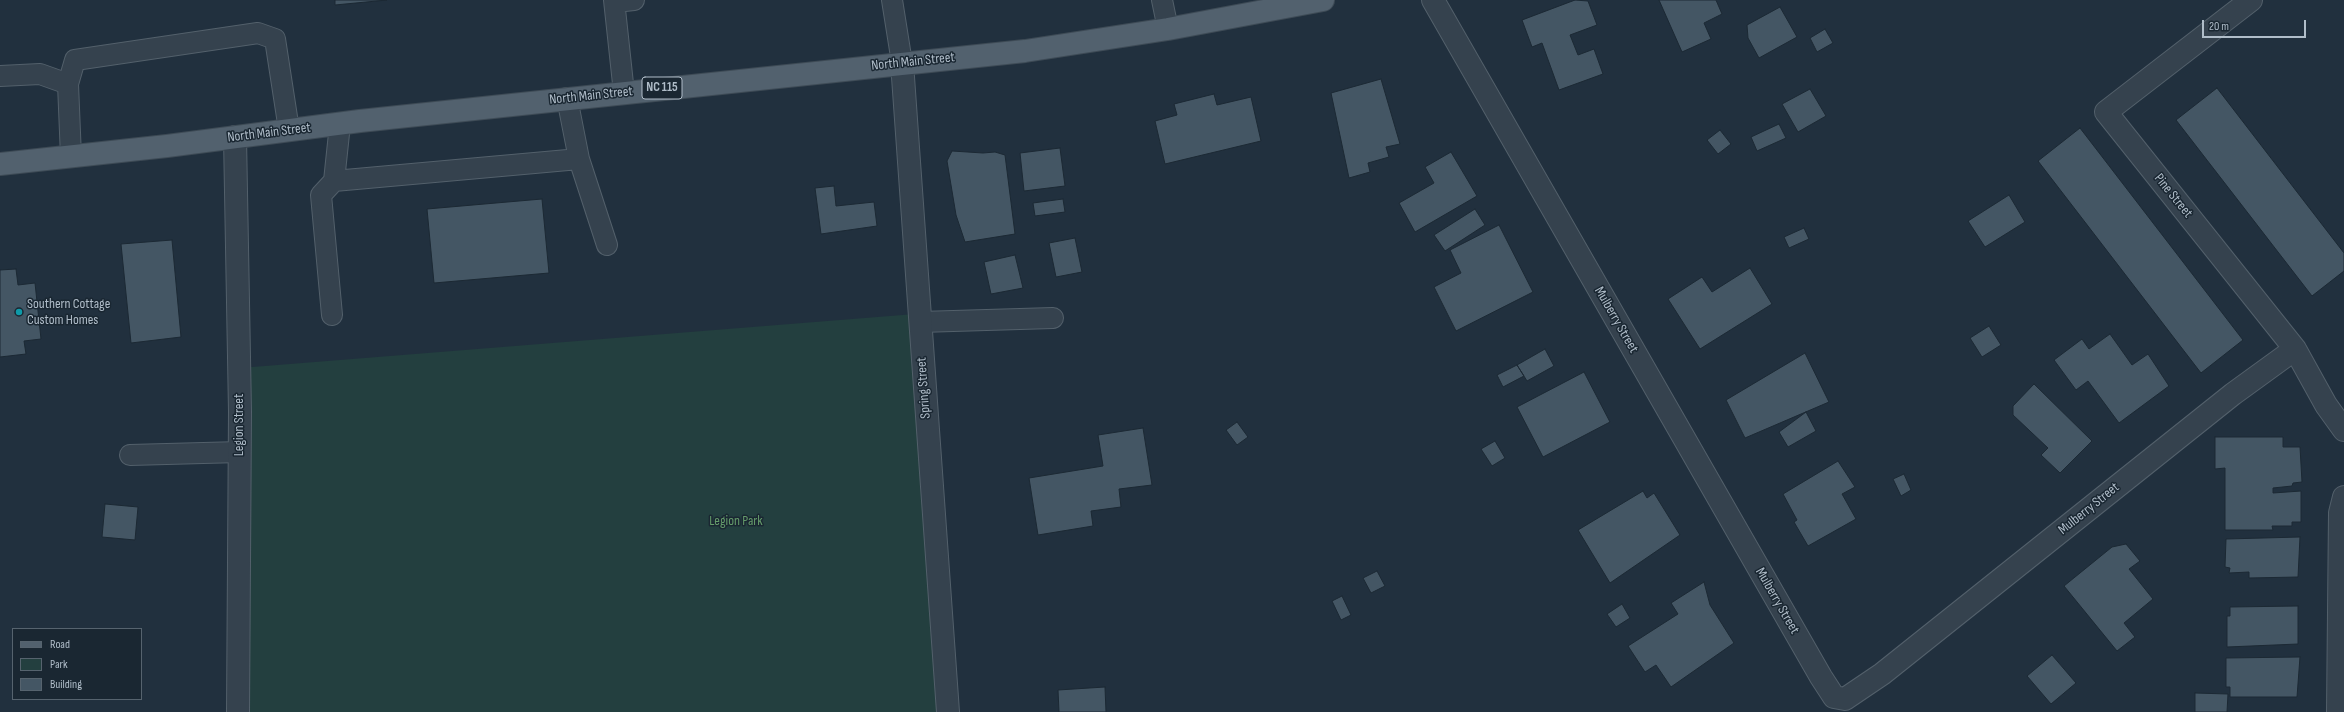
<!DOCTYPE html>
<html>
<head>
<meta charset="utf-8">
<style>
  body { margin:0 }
  #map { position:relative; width:2344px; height:712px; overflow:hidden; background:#21303e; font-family:"Sofia Sans Condensed",sans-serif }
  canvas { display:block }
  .legend { position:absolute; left:12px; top:628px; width:130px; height:72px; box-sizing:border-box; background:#1a2732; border:1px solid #56636e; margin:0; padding:5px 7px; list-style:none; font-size:12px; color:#b0bdc9 }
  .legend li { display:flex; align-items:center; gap:8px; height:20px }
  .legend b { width:20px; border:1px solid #56636e }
  .scale { position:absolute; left:2202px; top:20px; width:104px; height:18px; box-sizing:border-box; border:2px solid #b0bdc9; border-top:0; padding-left:5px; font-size:12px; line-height:14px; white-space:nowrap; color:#b0bdc9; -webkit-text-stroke:3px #1a2732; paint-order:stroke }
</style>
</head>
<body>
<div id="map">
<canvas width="2344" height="712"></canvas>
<ul class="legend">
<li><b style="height:5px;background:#52616e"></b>Road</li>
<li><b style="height:11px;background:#233f3f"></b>Park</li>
<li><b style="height:11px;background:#445664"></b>Building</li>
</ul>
<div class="scale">20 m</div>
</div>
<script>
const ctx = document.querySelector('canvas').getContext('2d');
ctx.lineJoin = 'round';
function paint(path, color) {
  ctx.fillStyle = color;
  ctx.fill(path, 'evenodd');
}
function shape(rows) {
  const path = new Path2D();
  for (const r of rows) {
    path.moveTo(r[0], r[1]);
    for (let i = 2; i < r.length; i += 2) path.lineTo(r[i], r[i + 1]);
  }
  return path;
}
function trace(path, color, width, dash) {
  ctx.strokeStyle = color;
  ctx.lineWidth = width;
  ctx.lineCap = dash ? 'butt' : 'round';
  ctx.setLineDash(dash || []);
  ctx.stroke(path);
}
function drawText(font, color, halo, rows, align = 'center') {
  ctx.font = font + ' "Sofia Sans Condensed",sans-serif';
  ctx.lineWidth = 3;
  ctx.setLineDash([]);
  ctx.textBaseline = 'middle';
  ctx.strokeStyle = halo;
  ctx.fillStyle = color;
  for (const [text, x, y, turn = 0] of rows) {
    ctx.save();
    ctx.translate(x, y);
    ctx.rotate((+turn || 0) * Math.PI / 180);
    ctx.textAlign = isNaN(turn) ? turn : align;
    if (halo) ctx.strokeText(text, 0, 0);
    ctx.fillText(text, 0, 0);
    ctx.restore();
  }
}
const green = shape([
  [915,314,946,712,238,712,240,368]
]);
const building = shape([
  [335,0,387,0,335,5,335,0],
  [1575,0,1588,1,1597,25,1570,35,1578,55,1594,49,1603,74,1559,90,1542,43,1532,47,1522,20,1575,0],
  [1659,0,1716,0,1722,14,1704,23,1711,39,1682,52,1659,0],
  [1780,7,1797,37,1759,58,1748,38,1747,25,1780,7],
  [1825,29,1833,43,1817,52,1810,38,1825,29],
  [1381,79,1400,144,1386,147,1389,157,1368,163,1370,172,1349,178,1331,93,1381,79],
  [2217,88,2344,253,2344,271,2312,296,2176,120,2217,88],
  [1810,89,1826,116,1798,132,1782,104,1810,89],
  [1214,94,1217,105,1251,97,1261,141,1165,164,1155,121,1177,115,1174,104,1214,94],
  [1779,124,1786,138,1757,151,1751,137,1779,124],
  [2080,128,2243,340,2201,373,2038,161,2080,128],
  [1720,130,1731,144,1718,154,1707,140,1720,130],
  [1060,148,1065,186,1024,191,1020,153,1060,148],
  [952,151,983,153,995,152,1005,155,1015,234,965,242,956,215,947,161,952,151],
  [1451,152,1477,196,1415,232,1399,203,1434,183,1425,167,1451,152],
  [834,186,836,206,874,202,877,226,821,234,815,188,834,186],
  [2009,195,2025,222,1985,247,1968,221,2009,195],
  [542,199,549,273,434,283,427,209,542,199],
  [1063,199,1065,212,1035,216,1033,203,1063,199],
  [1475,209,1485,225,1445,251,1434,235,1475,209],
  [1499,225,1533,292,1456,331,1434,287,1461,273,1450,250,1499,225],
  [1804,228,1809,239,1789,248,1784,237,1804,228],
  [1075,238,1082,272,1056,277,1049,243,1075,238],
  [172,240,181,337,131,343,121,244,172,240],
  [1015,255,1023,288,991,294,984,262,1015,255],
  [1750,268,1772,304,1700,349,1668,299,1702,277,1712,292,1750,268],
  [16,269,18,285,35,283,41,339,24,341,26,354,0,357,0,270,16,269],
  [1989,326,2001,345,1982,357,1970,338,1989,326],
  [2110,334,2132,365,2148,354,2169,386,2119,423,2088,381,2076,390,2054,360,2082,339,2089,349,2110,334],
  [1545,349,1554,366,1527,381,1517,365,1545,349],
  [1805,353,1829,402,1745,438,1726,400,1805,353],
  [1517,365,1524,376,1503,387,1497,375,1517,365],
  [1584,372,1610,422,1543,457,1517,407,1584,372],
  [2034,384,2092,441,2060,473,2041,455,2048,448,2013,415,2013,406,2034,384],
  [1806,412,1816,431,1788,447,1779,432,1806,412],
  [1237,422,1248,437,1237,445,1226,430,1237,422],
  [1143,428,1152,485,1119,489,1121,507,1091,511,1093,526,1038,535,1029,478,1103,466,1098,435,1143,428],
  [2215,437,2283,437,2283,447,2300,447,2302,482,2293,483,2292,486,2273,488,2273,493,2301,491,2301,522,2292,522,2292,526,2272,526,2273,530,2225,530,2225,468,2215,469,2215,437],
  [1495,441,1505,458,1492,466,1481,449,1495,441],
  [1838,461,1855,487,1842,494,1856,519,1808,546,1794,522,1797,520,1783,494,1838,461],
  [1904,474,1911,490,1901,496,1893,479,1904,474],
  [1643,491,1647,498,1654,493,1680,535,1610,583,1578,530,1643,491],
  [105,504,138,507,135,540,102,537,105,504],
  [2300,537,2298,577,2249,578,2249,572,2229,573,2230,568,2225,567,2226,539,2300,537],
  [2126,544,2140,561,2129,569,2153,599,2124,623,2135,637,2117,651,2064,586,2112,547,2126,544],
  [1377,571,1385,586,1371,593,1363,578,1377,571],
  [1704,582,1710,605,1734,643,1671,687,1656,665,1645,672,1628,646,1678,614,1671,603,1704,582],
  [1342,596,1351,615,1341,620,1332,601,1342,596],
  [1622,604,1630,618,1616,627,1607,614,1622,604],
  [2298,606,2298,644,2227,647,2227,616,2230,616,2230,607,2298,606],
  [2052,655,2076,683,2051,704,2027,676,2052,655],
  [2300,657,2297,697,2230,697,2230,687,2226,687,2226,658,2300,657],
  [1105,687,1106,712,1059,712,1058,690,1105,687],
  [2195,693,2228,694,2227,712,2195,712,2195,693]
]);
const service = shape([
  [614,0,624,93],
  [892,0,902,63],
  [1162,0,1168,29],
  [615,2,634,0],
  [0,76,40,74,68,84],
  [567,98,579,159],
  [71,157,68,84,75,60,258,33,275,39,289,130],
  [334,181,340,124],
  [332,315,321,195,334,181,579,159,607,245],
  [920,322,1053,318],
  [130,455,240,452]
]);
const minor = shape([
  [1433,0,1821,677,1834,697,1845,699,1882,674,2233,394,2295,349],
  [2251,0,2106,112,2295,349,2326,405,2344,430],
  [902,63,948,712],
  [235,137,240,412,238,712],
  [2338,712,2340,513,2344,497]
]);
const primary = shape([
  [0,164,167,146,360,121,1025,51,1168,29,1323,0]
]);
const markers = [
  [19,312,4,"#0f9aa8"]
];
const shields = [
  [662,88,40]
];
const shieldNames = [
  ["NC 115",662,88]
];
const streetNames = [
  ["North Main Street",913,62,-6],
  ["North Main Street",591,96,-6],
  ["North Main Street",269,133,-7],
  ["Pine Street",2173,196,51],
  ["Mulberry Street",1616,320,60],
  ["Spring Street",924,388,-94],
  ["Legion Street",239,425,-90],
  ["Mulberry Street",2089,509,-39],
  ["Mulberry Street",1777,601,60]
];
const poiNames = [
  ["Southern Cottage",27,304],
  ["Custom Homes",27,320]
];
const parkNames = [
  ["Legion Park",736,521]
];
paint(green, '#233f3f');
paint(building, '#445664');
trace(building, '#1c2934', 1);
trace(service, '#53606b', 22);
trace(minor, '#53606b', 24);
trace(primary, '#3e4b56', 24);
trace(service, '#35424e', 20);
trace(minor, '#35424e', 22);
trace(primary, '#52616e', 22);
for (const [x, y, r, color] of markers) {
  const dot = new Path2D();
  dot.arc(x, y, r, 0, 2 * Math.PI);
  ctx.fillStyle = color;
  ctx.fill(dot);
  trace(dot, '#1a2732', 1.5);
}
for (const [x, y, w] of shields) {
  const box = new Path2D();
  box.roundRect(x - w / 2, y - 11, w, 22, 3);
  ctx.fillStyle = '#1a2732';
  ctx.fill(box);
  trace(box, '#b0bdc9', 1);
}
drawText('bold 13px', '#b0bdc9', null, shieldNames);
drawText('14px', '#b0bdc9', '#1a2732', streetNames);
drawText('14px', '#b0bdc9', '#1a2732', poiNames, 'left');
drawText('14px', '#659c6b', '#1a2732', parkNames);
</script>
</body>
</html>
